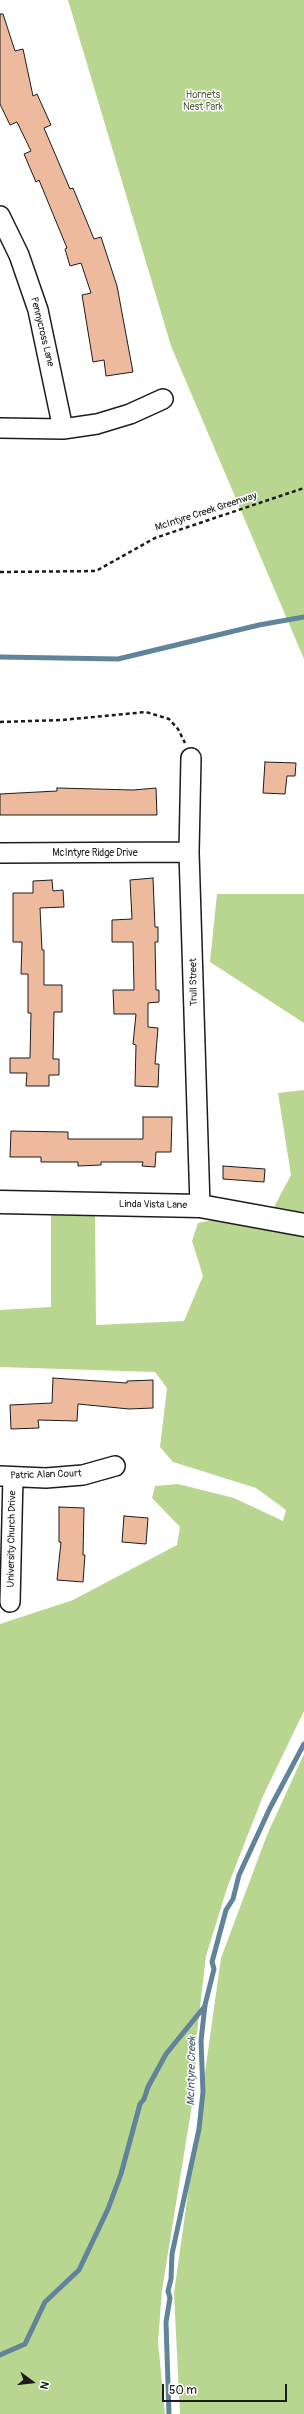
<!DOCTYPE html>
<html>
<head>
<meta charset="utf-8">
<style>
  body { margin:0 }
  #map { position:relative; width:304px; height:2414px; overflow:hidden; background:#fff; font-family:Pangolin,sans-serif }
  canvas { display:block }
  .north { position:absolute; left:12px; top:2362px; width:40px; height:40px; -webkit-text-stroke:3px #fff; paint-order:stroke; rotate:105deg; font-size:11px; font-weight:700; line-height:16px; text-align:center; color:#1c1c1c }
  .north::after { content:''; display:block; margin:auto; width:14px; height:18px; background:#1c1c1c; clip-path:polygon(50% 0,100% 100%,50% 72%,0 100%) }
  .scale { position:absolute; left:162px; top:2384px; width:125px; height:18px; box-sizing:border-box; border:2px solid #1c1c1c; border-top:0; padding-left:5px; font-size:12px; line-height:14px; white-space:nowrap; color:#1c1c1c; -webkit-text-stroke:3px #fff; paint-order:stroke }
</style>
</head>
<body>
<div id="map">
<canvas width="304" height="2414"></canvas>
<div class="north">N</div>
<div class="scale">50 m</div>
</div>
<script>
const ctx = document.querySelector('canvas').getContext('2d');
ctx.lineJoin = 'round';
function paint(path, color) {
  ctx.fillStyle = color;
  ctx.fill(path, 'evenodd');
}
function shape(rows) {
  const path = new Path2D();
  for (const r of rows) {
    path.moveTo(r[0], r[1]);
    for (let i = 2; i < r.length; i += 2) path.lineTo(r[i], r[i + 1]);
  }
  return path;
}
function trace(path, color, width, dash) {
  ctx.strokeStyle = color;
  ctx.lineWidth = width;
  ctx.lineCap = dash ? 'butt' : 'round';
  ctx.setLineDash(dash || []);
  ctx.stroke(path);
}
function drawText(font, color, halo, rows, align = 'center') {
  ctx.font = font + ' Pangolin,sans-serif';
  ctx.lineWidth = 3;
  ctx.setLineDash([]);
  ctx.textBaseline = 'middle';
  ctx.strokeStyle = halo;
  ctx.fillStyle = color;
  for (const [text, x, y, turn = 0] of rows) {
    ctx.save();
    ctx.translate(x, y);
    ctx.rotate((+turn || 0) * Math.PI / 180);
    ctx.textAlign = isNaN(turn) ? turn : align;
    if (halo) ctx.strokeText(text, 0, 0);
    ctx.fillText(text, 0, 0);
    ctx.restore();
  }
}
const green = shape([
  [68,0,304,0,304,659,171,346],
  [217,894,304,894,304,1023,210,962],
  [304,1090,304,1711,263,1796,227,1888,206,1956,196,2041,195,2086,162,2290,158,2342,165,2414,0,2414,0,1624,73,1600,177,1545,180,1527,152,1498,155,1486,178,1484,234,1498,283,1521,286,1510,256,1488,173,1462,160,1447,167,1388,155,1372,0,1367,0,1310,51,1307,51,1215,95,1216,96,1325,184,1321,203,1276,192,1241,198,1223,274,1207,291,1175,278,1093],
  [304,1754,304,2414,180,2414,174,2293,221,1958,267,1835]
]);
const stream = shape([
  [0,657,118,659,259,625,304,617],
  [0,2355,25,2344,45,2302,79,2270,108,2209,121,2174,140,2104,144,2099,148,2087,166,2054,205,2006],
  [169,2414,166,2322,170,2298,168,2291,171,2279,172,2254,199,2129,203,2092,201,2041,205,2005,214,1969,212,1962,226,1910,233,1899,239,1875,270,1808,304,1744]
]);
const building = shape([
  [0,14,3,14,15,51,23,49,33,96,37,94,51,125,44,128,70,189,73,188,94,239,101,237,117,286,133,372,106,376,104,360,93,362,82,295,91,293,81,263,70,266,65,249,67,248,39,180,36,182,24,154,31,151,17,122,10,125,0,104,0,14],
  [265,762,296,763,295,776,287,776,285,794,263,793,265,762],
  [57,788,133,790,156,788,157,815,0,815,0,794,57,791,57,788],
  [153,878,155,927,158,927,158,942,155,942,156,990,159,990,159,1002,148,1003,148,1027,158,1028,155,1064,159,1064,158,1087,135,1086,136,1045,133,1044,136,1014,114,1014,113,990,134,990,133,942,112,942,112,920,132,919,130,880,153,878],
  [52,880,53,891,63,890,64,907,40,908,42,950,44,950,44,985,62,985,62,1012,54,1012,53,1059,59,1059,59,1075,49,1075,49,1086,26,1086,27,1073,10,1073,10,1058,30,1058,31,1013,28,1013,28,974,21,974,22,942,13,942,13,893,33,893,33,881,52,880],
  [143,1117,172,1117,171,1152,156,1152,155,1167,142,1166,143,1162,101,1162,101,1165,78,1166,78,1162,41,1162,41,1157,10,1157,11,1131,68,1132,68,1139,143,1139,143,1117],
  [223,1166,265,1169,264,1182,223,1179,223,1166],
  [53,1378,127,1383,127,1381,153,1380,153,1408,129,1409,78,1404,77,1421,38,1420,39,1428,11,1429,10,1405,52,1403,53,1378],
  [59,1507,84,1508,83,1555,85,1555,83,1582,57,1580,61,1542,59,1542,59,1507],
  [124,1516,148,1518,146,1544,122,1542,124,1516]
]);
const path = shape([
  [0,572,96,571,155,538,304,488],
  [0,722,62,720,146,712,169,719,178,729,185,743]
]);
const street = shape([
  [0,216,19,255,38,310,63,429],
  [0,428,63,429,97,424,130,414,163,399],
  [191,758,189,852,200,1206],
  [0,853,189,852],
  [0,1476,46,1478,83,1475,115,1466],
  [10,1602,13,1477]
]);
const secondary = shape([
  [0,1202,200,1206,304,1225]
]);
const parkNames = [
  ["Hornets",203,95],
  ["Nest Park",203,107]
];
const streetNames = [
  ["Pennycross Lane",42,332,76],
  ["McIntyre Creek Greenway",206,512,-18],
  ["McIntyre Ridge Drive",95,853],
  ["Trull Street",194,982,-91],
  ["Linda Vista Lane",153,1205,1],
  ["Patric Alan Court",46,1475,-2],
  ["University Church Drive",12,1539,-89]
];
const waterNames = [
  ["McIntyre Creek",192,2071,-89]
];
paint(green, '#b8d68f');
trace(stream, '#61849b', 5);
paint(building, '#edba9e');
trace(building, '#1c1c1c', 1);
trace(street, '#1c1c1c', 22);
trace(secondary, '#1c1c1c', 25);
trace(path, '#1c1c1c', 2.5, [4, 3]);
trace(street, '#fff', 19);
trace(secondary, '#fff', 22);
drawText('10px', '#535d44', '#fff', parkNames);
drawText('10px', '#1c1c1c', '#fff', streetNames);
drawText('italic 11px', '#445966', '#fff', waterNames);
</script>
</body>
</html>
